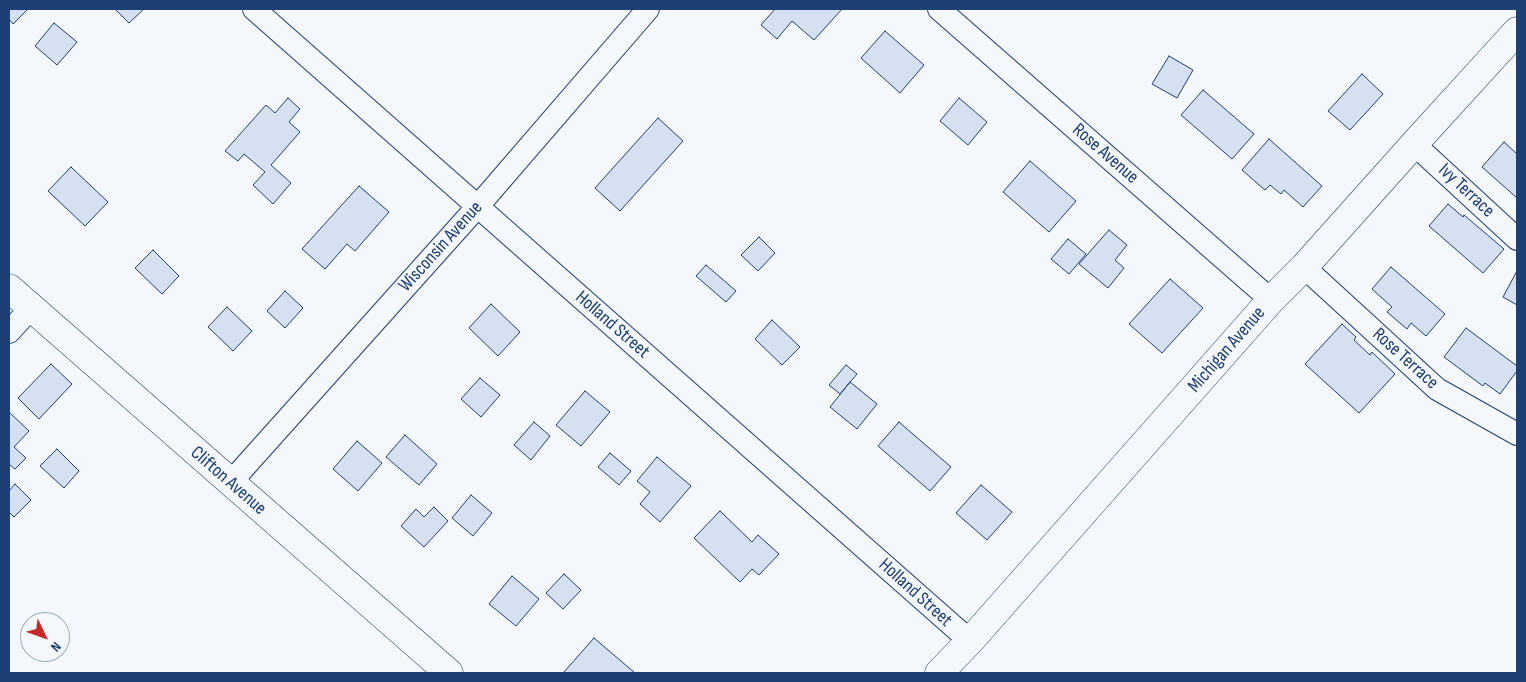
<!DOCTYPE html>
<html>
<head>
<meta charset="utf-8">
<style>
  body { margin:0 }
  #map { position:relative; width:1526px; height:682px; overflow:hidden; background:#f4f7fb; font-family:"Sofia Sans Condensed",sans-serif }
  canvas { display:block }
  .frame { position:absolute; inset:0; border:10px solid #1d3f73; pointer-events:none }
  .north { position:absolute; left:20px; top:612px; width:50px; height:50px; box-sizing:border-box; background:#f4f7fb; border:1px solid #9eadc5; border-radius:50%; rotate:132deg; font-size:14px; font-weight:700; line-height:20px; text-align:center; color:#1d3f73 }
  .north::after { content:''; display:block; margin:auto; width:18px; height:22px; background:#c62828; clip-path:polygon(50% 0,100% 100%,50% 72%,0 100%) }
</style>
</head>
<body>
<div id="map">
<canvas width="1526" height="682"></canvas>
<div class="frame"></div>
<div class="north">N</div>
</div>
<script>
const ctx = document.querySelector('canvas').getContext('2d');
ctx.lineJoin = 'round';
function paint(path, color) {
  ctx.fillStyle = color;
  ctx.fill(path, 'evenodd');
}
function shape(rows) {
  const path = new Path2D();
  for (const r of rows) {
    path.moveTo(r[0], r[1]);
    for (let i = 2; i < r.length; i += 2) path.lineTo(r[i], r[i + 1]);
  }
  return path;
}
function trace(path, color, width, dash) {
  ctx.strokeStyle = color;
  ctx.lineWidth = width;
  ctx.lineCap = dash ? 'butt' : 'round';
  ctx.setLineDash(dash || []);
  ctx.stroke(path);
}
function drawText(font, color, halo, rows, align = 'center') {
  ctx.font = font + ' "Sofia Sans Condensed",sans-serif';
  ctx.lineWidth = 4;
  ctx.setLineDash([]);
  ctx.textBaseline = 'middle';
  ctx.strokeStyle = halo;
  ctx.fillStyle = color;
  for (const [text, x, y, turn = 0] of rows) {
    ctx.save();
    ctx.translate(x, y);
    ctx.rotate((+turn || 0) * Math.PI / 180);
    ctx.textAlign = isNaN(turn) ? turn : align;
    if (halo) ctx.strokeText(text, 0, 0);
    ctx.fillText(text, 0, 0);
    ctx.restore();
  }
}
const building = shape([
  [9,9,28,9,13,24,9,19,9,9],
  [115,9,144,9,129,23,115,9],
  [775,9,842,9,814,40,792,21,777,39,761,25,775,9],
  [54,23,77,42,57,65,35,46,54,23],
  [885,31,924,65,900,93,861,58,885,31],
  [1169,56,1193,70,1177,98,1152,84,1169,56],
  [1362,74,1383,94,1350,130,1328,111,1362,74],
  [1203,90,1254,134,1232,159,1181,115,1203,90],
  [288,98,300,109,289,122,300,132,271,165,291,183,273,204,253,185,265,172,244,154,238,161,225,151,266,105,275,113,288,98],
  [959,98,987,122,968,145,940,121,959,98],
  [658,118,683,141,620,211,595,188,658,118],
  [1269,139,1322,186,1303,207,1284,190,1281,194,1270,185,1265,190,1242,170,1269,139],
  [1504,142,1517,154,1517,198,1482,167,1504,142],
  [1030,161,1076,201,1049,232,1003,192,1030,161],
  [71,167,108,202,85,226,48,191,71,167],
  [359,186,389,212,355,251,347,244,325,269,302,249,359,186],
  [1448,204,1463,217,1464,215,1504,249,1483,273,1429,226,1448,204],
  [1109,230,1127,245,1115,260,1124,268,1108,288,1079,264,1109,230],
  [759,237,775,253,758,271,741,255,759,237],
  [1068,239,1086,254,1069,274,1051,259,1068,239],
  [153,250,179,276,162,294,135,268,153,250],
  [706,265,736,291,726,302,696,276,706,265],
  [1391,267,1445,314,1426,336,1411,323,1407,329,1387,312,1392,307,1372,289,1391,267],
  [1517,271,1517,305,1503,297,1517,271],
  [1170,279,1203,308,1162,353,1129,324,1170,279],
  [285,291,303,308,285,328,267,311,285,291],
  [491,304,520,332,498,356,469,328,491,304],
  [227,307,252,331,233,351,208,327,227,307],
  [772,320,800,347,782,365,755,339,772,320],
  [1342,324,1356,337,1354,340,1370,355,1372,352,1395,374,1359,413,1305,364,1342,324],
  [1466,328,1517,366,1517,371,1500,394,1485,383,1483,386,1444,357,1466,328],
  [51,364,72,384,39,419,18,398,51,364],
  [846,365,857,374,840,394,829,385,846,365],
  [480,378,500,395,481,417,461,399,480,378],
  [850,382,877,404,857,429,830,407,850,382],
  [585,391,610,412,581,446,556,425,585,391],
  [9,412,29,431,14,447,26,458,15,469,9,464,9,412],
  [534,422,550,436,531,460,514,445,534,422],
  [899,422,951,467,930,491,878,446,899,422],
  [405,435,437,464,419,485,386,457,405,435],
  [357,441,382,463,358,491,333,469,357,441],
  [57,449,79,471,64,488,40,466,57,449],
  [610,453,631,471,619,485,598,467,610,453],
  [657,457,691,486,660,522,640,504,650,492,637,481,657,457],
  [15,484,31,500,14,517,9,512,9,491,15,484],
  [981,485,1012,512,987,540,956,513,981,485],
  [471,495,492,513,473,536,452,518,471,495],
  [434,507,448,521,424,547,401,526,416,509,424,517,434,507],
  [720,511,752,542,758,535,779,554,759,575,752,569,740,582,694,538,720,511],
  [564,574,581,590,563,609,546,593,564,574],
  [512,576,539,599,516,626,489,604,512,576],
  [594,638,635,673,565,673,564,672,594,638]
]);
const minor = shape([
  [254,9,970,641],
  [939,9,1271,300],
  [1414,144,1517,239],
  [1304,267,1437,389,1517,434],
  [9,332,31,308],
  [230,483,478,206,648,9]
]);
const tertiary = shape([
  [9,288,449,673]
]);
const secondary = shape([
  [939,673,970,641,1271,300,1304,267,1414,144,1517,31]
]);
const streetNames = [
  ["Rose Avenue",1105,154,41],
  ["Ivy Terrace",1466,191,43],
  ["Wisconsin Avenue",441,247,-48],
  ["Holland Street",612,325,41],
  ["Michigan Avenue",1227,350,-49],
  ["Rose Terrace",1405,359,42],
  ["Clifton Avenue",228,481,41],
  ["Holland Street",915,593,42]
];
paint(building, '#d5e0f0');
trace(building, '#1d3f73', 1);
trace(minor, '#1d3f73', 24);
trace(tertiary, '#1d3f73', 29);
trace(secondary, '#1d3f73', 29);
trace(minor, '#f4f7fb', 22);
trace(tertiary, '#f4f7fb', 28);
trace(secondary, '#f4f7fb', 28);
drawText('19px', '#1d3f73', '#f4f7fb', streetNames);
</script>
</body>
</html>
